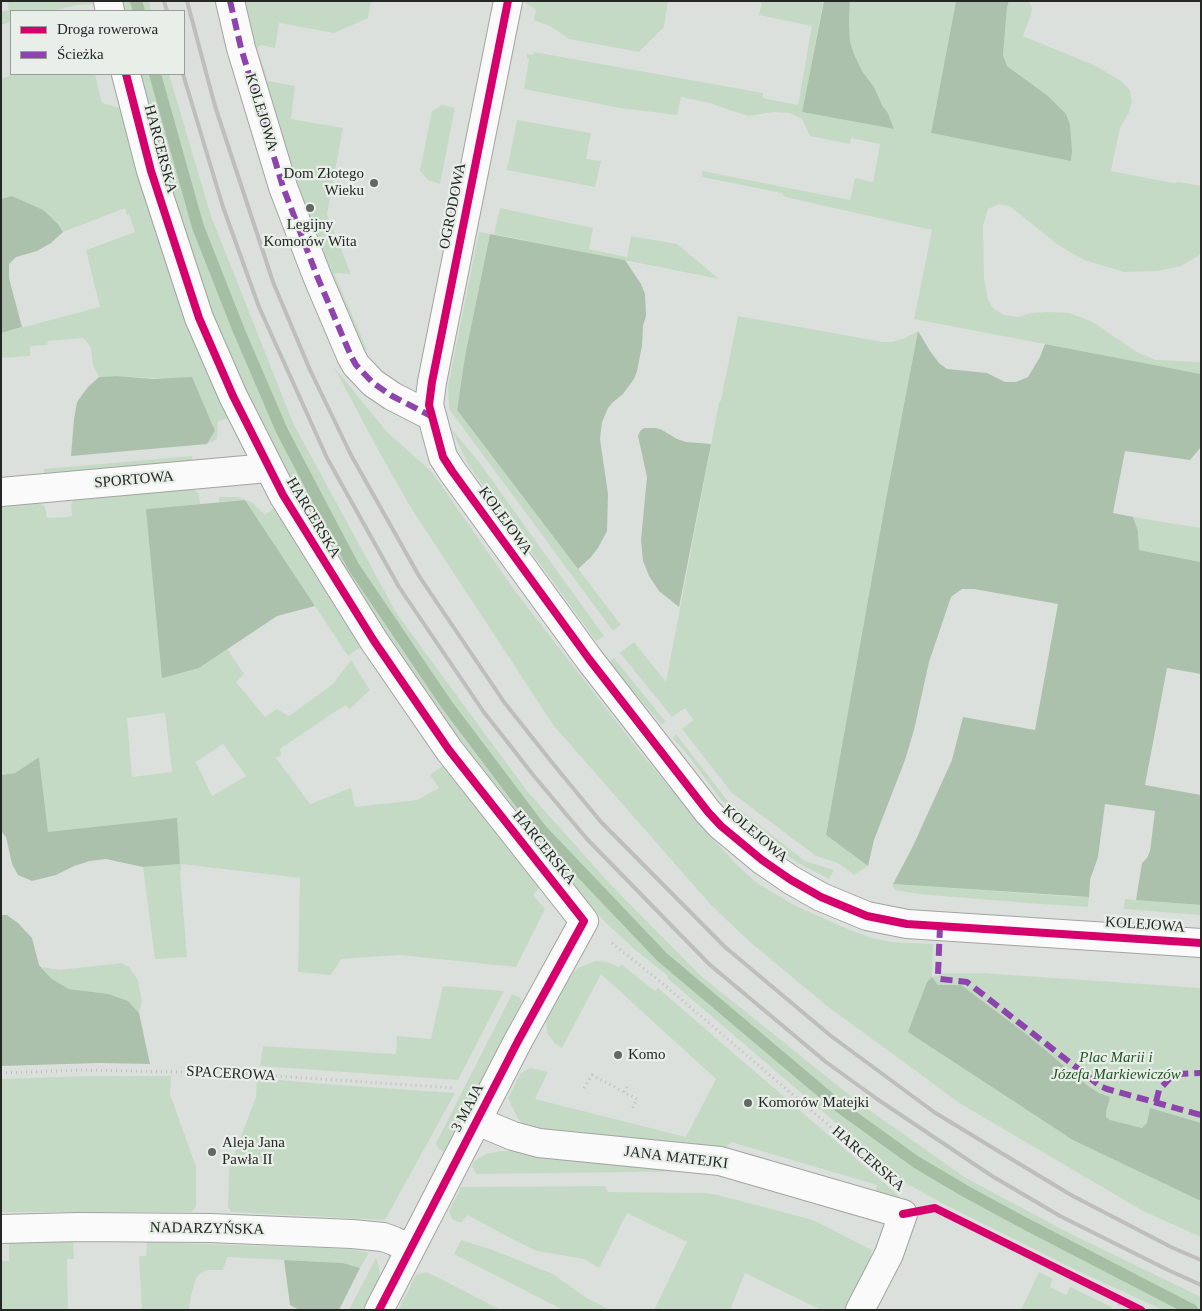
<!DOCTYPE html>
<html>
<head>
<meta charset="utf-8">
<style>
  body { margin:0 }
  #map { position:relative; width:1202px; height:1311px; overflow:hidden; background:#dce0dc; font-family:"Times New Roman",serif }
  canvas { display:block }
  .frame { position:absolute; inset:0; border:2px solid #242724; pointer-events:none }
  .legend { position:absolute; left:10px; top:10px; width:175px; height:65px; box-sizing:border-box; background:#e8eee8; border:1px solid #9a9e9a; margin:0; padding:6px 9px; list-style:none; font-size:15px; color:#242724 }
  .legend li { display:flex; align-items:center; gap:10px; height:25px }
  .legend b { width:25px; border:1px solid #9a9e9a }
</style>
</head>
<body>
<div id="map">
<canvas width="1202" height="1311"></canvas>
<div class="frame"></div>
<ul class="legend">
<li><b style="height:6px;background:#d6006c"></b>Droga rowerowa</li>
<li><b style="height:6px;background:#8e44ad"></b>Ścieżka</li>
</ul>
</div>
<script>
const ctx = document.querySelector('canvas').getContext('2d');
ctx.lineJoin = 'round';
function paint(path, color) {
  ctx.fillStyle = color;
  ctx.fill(path, 'evenodd');
}
function shape(rows) {
  const path = new Path2D();
  for (const r of rows) {
    path.moveTo(r[0], r[1]);
    for (let i = 2; i < r.length; i += 2) path.lineTo(r[i], r[i + 1]);
  }
  return path;
}
function trace(path, color, width, dash) {
  ctx.strokeStyle = color;
  ctx.lineWidth = width;
  ctx.lineCap = dash ? 'butt' : 'round';
  ctx.setLineDash(dash || []);
  ctx.stroke(path);
}
function drawText(font, color, halo, rows, align = 'center') {
  ctx.font = font + ' "Times New Roman",serif';
  ctx.lineWidth = 4.5;
  ctx.setLineDash([]);
  ctx.textBaseline = 'middle';
  ctx.strokeStyle = halo;
  ctx.fillStyle = color;
  for (const [text, x, y, turn = 0] of rows) {
    ctx.save();
    ctx.translate(x, y);
    ctx.rotate((+turn || 0) * Math.PI / 180);
    ctx.textAlign = isNaN(turn) ? turn : align;
    if (halo) ctx.strokeText(text, 0, 0);
    ctx.fillText(text, 0, 0);
    ctx.restore();
  }
}
const green = shape([
  [7,1,94,1,95,4,77,5,52,11,11,11,11,22,1,25,1,12,9,10],
  [121,1,149,1,151,11,123,11],
  [238,1,371,1,368,18,334,33,279,23,275,48,261,45,257,49,268,81,295,86,291,119,343,128,327,214,351,274,334,273,367,350,363,349,313,241],
  [668,1,664,27,639,52,569,39,550,26,534,20,536,10,524,2],
  [762,1,815,1,823,3,802,112,894,129,888,113,882,105,874,87,862,71,854,54,850,42,849,22,850,1,956,1,931,133,1071,160,1066,114,1048,96,1007,66,1003,55,1007,8,1009,1,1029,1,1032,8,1031,15,1023,36,1096,66,1121,81,1130,90,1132,102,1129,112,1120,128,1111,171,1173,183,1179,182,1201,186,1201,252,1198,256,1181,266,1158,271,1124,272,1084,260,1058,245,1011,207,999,204,988,209,983,226,984,278,988,299,993,308,1004,315,1018,317,1031,313,1050,312,1069,313,1091,321,1137,352,1156,360,1201,362,1201,374,914,319,932,230,785,197,782,193,702,177,702,171,850,200,855,178,873,182,880,144,851,138,850,144,810,136,802,119,790,113,773,112,749,116,732,111,710,103,681,97,677,115,620,108,524,89,529,59,527,58,527,54,533,55,534,52,763,93,763,98,798,105,812,26,759,15],
  [14,74,95,74,102,103,120,108,158,240,197,343,229,418,218,421,217,439,207,444,215,431,168,379,117,376,99,377,93,365,91,349,88,343,83,338,48,341,47,345,30,346,30,356,1,358,1,333,100,307,86,250,135,232,129,214,127,215,125,208,63,232,58,224,12,196,1,199,1,79],
  [138,74,169,74,211,216,293,423,397,614,527,791,611,885,701,976,862,1105,966,1178,1069,1233,1201,1297,1201,1310,1163,1310,1078,1271,944,1204,900,1180,820,1109,667,978,668,976,634,949,604,921,572,885,482,774,362,600,324,540,266,440,213,317,181,226,155,140],
  [442,105,455,108,440,184,428,180,420,171,432,111],
  [517,120,591,133,586,159,601,161,595,187,507,170],
  [500,208,593,228,589,249,627,257,631,236,677,244,719,279,494,234],
  [479,232,490,234,465,356,457,410,621,625,613,631,449,409,448,385,451,371],
  [738,316,883,342,892,342,905,338,918,331,886,499,826,835,868,866,854,875,838,863,816,856,732,793,682,729,694,720,685,708,672,717,620,653,634,642,666,682,719,403,721,400],
  [334,367,387,432,432,472,515,591,640,752,705,830,738,866,757,883,794,905,850,930,872,938,892,942,933,944,932,977,943,973,982,973,1201,988,1201,1237,1143,1211,961,1104,827,1006,751,943,711,905,554,726,411,508,377,448],
  [450,427,479,462,604,636,596,641,476,476,468,464],
  [192,456,193,462,44,475,44,469],
  [193,488,199,494,200,504,147,509,199,668,227,649,244,674,236,682,265,717,277,709,289,716,333,684,351,660,370,690,350,709,345,705,280,749,281,755,276,758,310,804,351,788,355,807,417,800,439,788,430,775,444,765,541,886,533,895,545,909,516,967,399,955,341,959,331,975,298,972,300,878,181,864,181,871,180,872,187,957,155,959,143,867,180,864,48,832,39,757,15,773,1,775,1,504,39,502,45,507,47,518,65,517,72,516,71,505,74,498],
  [165,713,172,772,132,777,127,718],
  [223,744,246,776,212,796,196,762],
  [219,497,238,497,246,500,253,503,265,515,274,508,362,646,348,656,245,500,219,502],
  [1133,517,1201,528,1201,562,1139,550,1138,531],
  [614,658,665,721,662,725,608,662],
  [676,734,727,800,805,861,834,870,829,879,798,863,770,843,721,800,690,758,673,738],
  [893,884,1063,896,1089,897,1088,907,1040,904,918,894,895,890,892,886],
  [1125,899,1201,905,1201,915,1124,909],
  [595,961,607,962,619,967,622,965,655,991,658,988,898,1195,902,1201,874,1196,877,1185,731,1142,722,1151,541,1133,526,1127,518,1119,508,1098,520,1074,530,1068,548,1072,535,1099,686,1137,716,1079,601,974,562,1048,555,1044,547,1033,546,1020,569,976,578,968],
  [121,963,129,967,138,980,142,1002,139,1013,128,1001,109,994,69,989,52,979,42,967,59,970],
  [443,986,504,991,458,1080,260,1066,263,1046,396,1054,397,1036,431,1039],
  [512,994,519,997,522,1001,444,1152,438,1148,436,1143],
  [88,1076,171,1076,170,1094,196,1167,196,1206,192,1212,1,1212,1,1079],
  [257,1078,325,1084,455,1093,385,1220,231,1212,228,1207,229,1168,256,1097],
  [501,1151,509,1151,714,1171,476,1174,472,1166,474,1161,486,1154],
  [605,1186,608,1192,704,1193,718,1195,813,1220,872,1250,870,1259,846,1310,821,1310,745,1273,730,1310,654,1310,687,1242,660,1229,627,1213,599,1268,584,1259,537,1251,518,1242,467,1215,462,1222,458,1222,452,1219,449,1211,461,1187],
  [461,1240,493,1250,553,1274,588,1299,611,1310,563,1310,454,1254],
  [73,1241,74,1259,67,1259,68,1310,2,1310,1,1261,9,1261,9,1242],
  [147,1242,351,1249,369,1253,360,1268,343,1263,227,1257,223,1270,207,1270,201,1273,196,1278,191,1296,189,1310,142,1310,139,1256,146,1256],
  [376,1258,379,1267,380,1276,362,1310,349,1310],
  [426,1272,441,1279,501,1310,398,1310,416,1275],
  [1039,1272,1053,1279,1050,1287,1066,1295,1070,1287,1112,1307,1111,1310,1021,1310]
]);
const forest = shape([
  [824,1,850,1,849,22,850,42,854,54,862,71,874,87,882,105,888,113,894,129,802,112],
  [956,1,1009,1,1007,8,1003,55,1007,66,1048,96,1066,114,1070,125,1072,150,1071,161,931,133],
  [12,196,43,210,58,224,63,232,51,243,37,251,16,257,9,264,9,278,22,327,1,333,1,199],
  [490,234,625,260,641,284,645,294,646,316,643,326,642,346,637,371,634,379,623,394,612,403,608,408,602,422,600,439,608,494,607,531,598,548,591,557,578,569,457,410,465,356],
  [918,331,930,351,939,363,947,369,987,373,1005,382,1016,382,1028,377,1040,357,1045,344,1201,374,1201,447,1190,460,1125,451,1113,513,1133,517,1138,531,1139,550,1201,562,1201,674,1167,668,1145,785,1201,795,1201,905,1136,900,1142,863,1147,858,1150,851,1155,811,1105,804,1098,857,1090,880,1089,897,893,884,913,846,952,760,963,717,1035,730,1058,604,974,589,962,589,951,597,929,662,914,730,905,760,874,840,868,866,826,835,886,499],
  [117,376,153,379,192,377,215,431,207,444,71,456,74,419,77,402,88,387,99,377],
  [644,428,656,428,662,430,677,439,686,442,711,444,679,607,659,591,649,576,643,561,641,540,647,477,638,436,640,431],
  [245,500,315,606,277,616,199,668,162,678,146,509],
  [39,757,48,832,177,818,180,864,143,867,106,859,90,861,74,866,56,875,32,881,18,875,12,864,6,837,1,831,1,775,15,773],
  [1,915,7,915,18,923,32,938,39,965,52,979,69,989,109,994,128,1001,139,1013,150,1064,100,1063,1,1066],
  [932,977,938,985,961,985,1026,1034,1088,1086,1099,1093,1110,1097,1106,1112,1106,1117,1110,1120,1142,1128,1147,1123,1150,1108,1201,1123,1201,1201,1073,1140,908,1032,927,982],
  [284,1260,343,1263,360,1268,339,1310,299,1310,290,1305]
]);
const stream = shape([
  [136,1,139,11],
  [155,74,198,227,239,331,282,431,353,566,447,705,542,831,662,957,841,1108,916,1162,965,1191,1024,1223,1192,1310]
]);
const path = shape([
  [612,943,662,983,880,1169],
  [1,1073,82,1070,183,1072,245,1074,455,1088],
  [584,1088,592,1075,637,1099,632,1109],
  [624,1092,629,1084],
  [1117,1310,1121,1300]
]);
const street = shape([
  [108,1,110,11],
  [230,1,241,48,283,187,317,276,351,356,356,365,373,383,392,396,431,416],
  [508,1,432,382,429,405,443,457,452,471,589,659,708,812,721,826,762,860,791,880,821,897,867,916,907,924,1201,943],
  [126,74,151,171,199,318,233,396,283,495,374,641,449,750,584,921,518,1041,379,1310],
  [1,492,268,468],
  [477,1121,513,1136,539,1143,720,1161,903,1214,889,1254,860,1310],
  [1,1229,78,1227,210,1228,352,1234,383,1237,394,1241,410,1249]
]);
const rail = shape([
  [164,1,167,11],
  [187,1,215,106,273,282,310,370,351,455,419,576,504,702,554,765,601,822,725,947,831,1036,934,1112,1003,1154,1071,1195,1173,1248,1201,1260],
  [183,74,223,207,259,307,327,458,399,587,483,711,534,776,587,839,709,964,826,1062,877,1099,992,1176,1060,1216,1168,1270,1201,1285]
]);
const quiet = shape([
  [230,1,241,48,283,187,317,276,351,356,356,365,373,383,392,396,431,416],
  [940,926,938,974,940,979,967,982,1100,1086,1107,1089,1201,1115],
  [1156,1102,1159,1090,1170,1078,1177,1074,1201,1073]
]);
const cycleway = shape([
  [508,1,432,382,429,405,443,457,452,471,589,659,708,812,721,826,762,860,791,880,821,897,867,916,907,924,1201,943],
  [126,74,151,171,199,318,233,396,283,495,374,641,449,750,584,921,518,1041,379,1310],
  [903,1214,935,1208,1141,1310]
]);
const markers = [
  [374,183,5,"#646864"],
  [310,208,5,"#646864"],
  [618,1055,5,"#646864"],
  [748,1103,5,"#646864"],
  [212,1152,5,"#646864"]
];
const streetNames = [
  ["KOLEJOWA",261,112,73],
  ["HARCERSKA",160,149,75],
  ["OGRODOWA",453,206,-79],
  ["SPORTOWA",134,480,-5],
  ["HARCERSKA",313,518,59],
  ["KOLEJOWA",505,521,54],
  ["KOLEJOWA",755,834,40],
  ["HARCERSKA",544,848,51],
  ["KOLEJOWA",1145,925,4],
  ["SPACEROWA",231,1074,3],
  ["3 MAJA",468,1108,-62],
  ["JANA MATEJKI",676,1158,7],
  ["HARCERSKA",868,1159,41],
  ["NADARZYŃSKA",207,1229,1]
];
const poiNames = [
  ["Dom Złotego",364,174,"right"],
  ["Wieku",364,191,"right"],
  ["Legijny",310,225,"center"],
  ["Komorów Wita",310,242,"center"],
  ["Komo",628,1055],
  ["Komorów Matejki",758,1103],
  ["Aleja Jana",222,1143],
  ["Pawła II",222,1160]
];
const parkNames = [
  ["Plac Marii i",1116,1058],
  ["Józefa Markiewiczów",1116,1075]
];
paint(green, '#c5dac5');
paint(forest, '#acc1ac');
trace(stream, '#a5bea4', 12);
trace(street, '#a1a4a1', 30);
trace(path, '#bdbebd', 3, [1, 4]);
trace(street, '#fafafa', 28);
trace(rail, '#bdbebd', 4);
trace(quiet, '#8e44ad', 6, [12, 6]);
trace(cycleway, '#d6006c', 8);
for (const [x, y, r, color] of markers) {
  const dot = new Path2D();
  dot.arc(x, y, r, 0, 2 * Math.PI);
  ctx.fillStyle = color;
  ctx.fill(dot);
  trace(dot, '#e8eee8', 2);
}
drawText('15px', '#242724', '#e8eee8', streetNames);
drawText('15px', '#242724', '#e8eee8', poiNames, 'left');
drawText('italic 15px', '#205223', '#e8eee8', parkNames);
</script>
</body>
</html>
